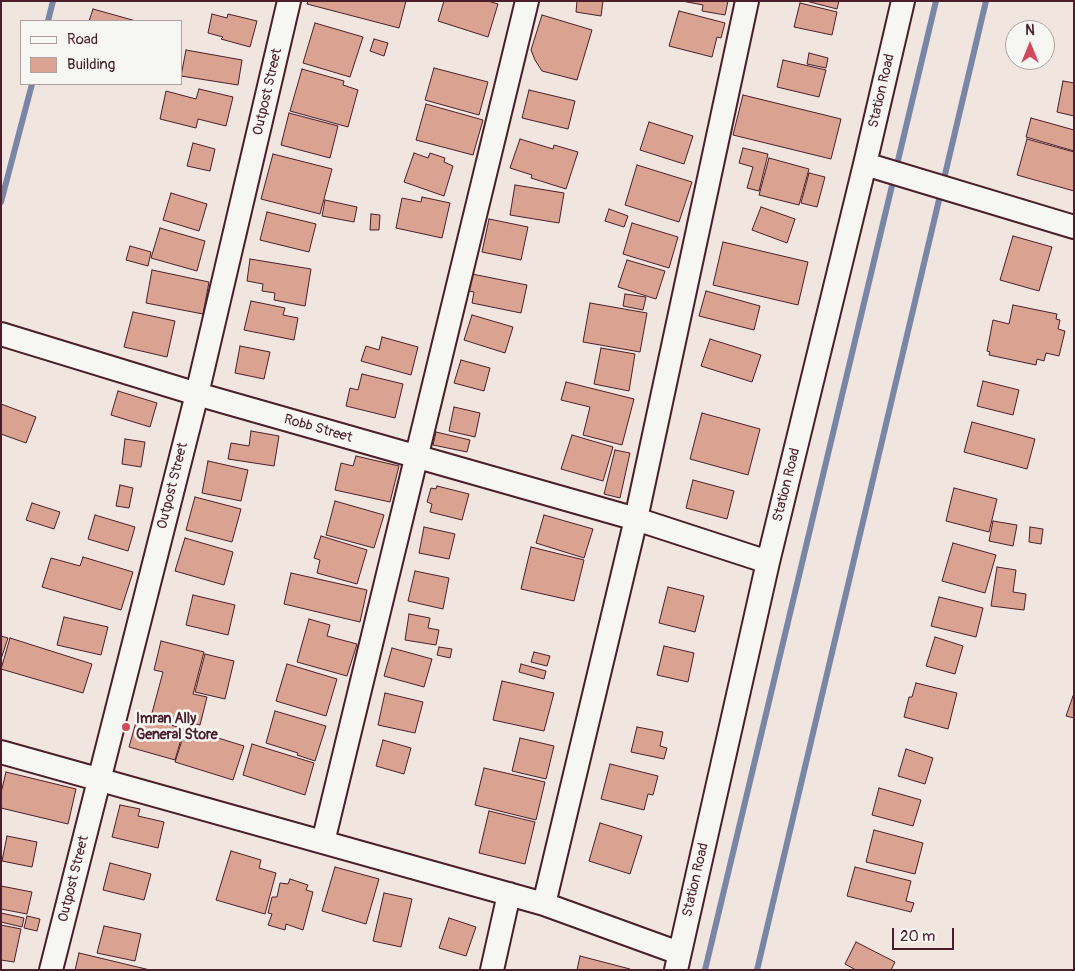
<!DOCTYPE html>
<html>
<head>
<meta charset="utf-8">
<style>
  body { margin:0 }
  #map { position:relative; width:1075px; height:971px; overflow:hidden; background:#f0e5df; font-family:Pangolin,sans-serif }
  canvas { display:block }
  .frame { position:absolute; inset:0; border:2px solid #4a1f2b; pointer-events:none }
  .legend { position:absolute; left:20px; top:20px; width:162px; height:65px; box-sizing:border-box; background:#f6f6f2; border:1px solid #b1a0a2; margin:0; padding:6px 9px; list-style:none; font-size:15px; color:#4a1f2b }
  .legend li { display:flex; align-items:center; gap:10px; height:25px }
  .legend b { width:25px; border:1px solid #b1a0a2 }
  .north { position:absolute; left:1005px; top:20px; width:50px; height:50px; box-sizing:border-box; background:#f6f6f2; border:1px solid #b1a0a2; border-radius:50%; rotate:0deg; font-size:14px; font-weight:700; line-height:20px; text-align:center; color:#4a1f2b }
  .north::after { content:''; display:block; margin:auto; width:18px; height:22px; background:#d1495b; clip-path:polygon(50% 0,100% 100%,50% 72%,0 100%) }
  .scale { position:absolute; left:892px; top:928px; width:62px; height:22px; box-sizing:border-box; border:2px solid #4a1f2b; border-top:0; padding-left:6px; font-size:15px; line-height:18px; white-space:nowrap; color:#4a1f2b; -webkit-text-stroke:4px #f6f6f2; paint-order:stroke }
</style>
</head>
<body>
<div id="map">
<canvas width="1075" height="971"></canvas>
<div class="frame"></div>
<ul class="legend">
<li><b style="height:6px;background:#f6f6f2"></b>Road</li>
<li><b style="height:14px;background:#daa391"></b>Building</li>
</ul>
<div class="north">N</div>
<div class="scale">20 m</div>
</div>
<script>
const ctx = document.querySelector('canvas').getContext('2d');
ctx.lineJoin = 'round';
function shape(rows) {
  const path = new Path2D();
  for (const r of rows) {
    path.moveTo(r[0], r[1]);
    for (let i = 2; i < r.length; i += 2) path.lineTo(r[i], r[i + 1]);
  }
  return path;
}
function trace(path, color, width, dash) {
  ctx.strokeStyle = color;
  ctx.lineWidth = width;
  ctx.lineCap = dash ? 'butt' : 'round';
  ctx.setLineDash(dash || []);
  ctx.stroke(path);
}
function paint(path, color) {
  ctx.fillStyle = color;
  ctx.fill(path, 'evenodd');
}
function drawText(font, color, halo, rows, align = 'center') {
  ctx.font = font + ' Pangolin,sans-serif';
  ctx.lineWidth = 5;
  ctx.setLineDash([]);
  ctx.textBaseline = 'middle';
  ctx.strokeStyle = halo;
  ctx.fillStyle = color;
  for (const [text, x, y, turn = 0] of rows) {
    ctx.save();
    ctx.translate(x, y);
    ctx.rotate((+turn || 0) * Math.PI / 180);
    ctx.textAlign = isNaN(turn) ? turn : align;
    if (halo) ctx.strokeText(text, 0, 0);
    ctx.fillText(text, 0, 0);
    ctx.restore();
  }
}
const stream = shape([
  [48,21,53,1],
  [1,202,32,84],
  [705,970,936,1],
  [757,970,986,1]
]);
const building = shape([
  [308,1,406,1,399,28,307,4,308,1],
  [444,1,488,1,498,4,488,37,438,21,444,1],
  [577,1,603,1,601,16,576,12,577,1],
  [682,1,728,1,725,15,702,11,703,5,682,1],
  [806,1,839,1,837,9,806,1],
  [800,3,837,12,832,35,794,27,800,3],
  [93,9,136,21,89,21,93,9],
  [679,11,725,23,721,38,717,37,712,57,669,46,679,11],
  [212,14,227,18,228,14,257,21,250,47,221,39,223,37,208,33,212,14],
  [542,15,592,30,577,80,542,71,535,60,531,50,542,15],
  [315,23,363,37,350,77,303,63,315,23],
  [374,39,388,43,384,56,370,51,374,39],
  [186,50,242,60,238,85,181,76,186,50],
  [809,53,828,58,826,68,807,64,809,53],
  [783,60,826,70,819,97,777,87,783,60],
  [434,68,488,82,479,115,425,100,434,68],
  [302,69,344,81,343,85,358,90,348,127,290,111,302,69],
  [1063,81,1074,83,1074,116,1057,112,1063,81],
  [199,89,233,97,226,126,198,119,196,128,160,119,166,91,196,99,199,89],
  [529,90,575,101,568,129,522,118,529,90],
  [743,95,841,119,831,159,733,135,743,95],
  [426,104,483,120,473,155,416,140,426,104],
  [289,113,338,126,330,158,281,145,289,113],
  [1031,118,1074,130,1074,151,1026,137,1031,118],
  [649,122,693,136,684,164,640,150,649,122],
  [520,139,553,149,554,145,578,152,566,189,531,178,532,175,510,168,520,139],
  [1027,139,1074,152,1074,191,1017,175,1027,139],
  [193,143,215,149,210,171,187,166,193,143],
  [743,148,768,154,759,191,747,188,753,167,739,163,743,148],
  [414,153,428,158,430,153,445,158,444,162,453,166,444,196,404,182,414,153],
  [273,154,332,169,320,214,261,199,273,154],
  [769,158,809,169,799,205,759,195,769,158],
  [637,165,692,182,679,222,625,205,637,165],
  [809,173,825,177,817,207,801,203,809,173],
  [515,185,564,193,559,223,510,215,515,185],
  [171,193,207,204,199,231,163,220,171,193],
  [422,197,450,203,442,238,396,228,402,198,421,202,422,197],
  [325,200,357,207,354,222,322,216,325,200],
  [761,207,795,219,787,243,752,230,761,207],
  [609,209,628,216,624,227,605,221,609,209],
  [267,212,316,224,309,252,260,240,267,212],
  [371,214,380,215,379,230,370,230,371,214],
  [489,219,528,227,521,260,482,252,489,219],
  [632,223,678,237,669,268,623,254,632,223],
  [160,228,205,241,197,271,151,258,160,228],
  [1013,236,1052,247,1039,291,1000,280,1013,236],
  [723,242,808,262,798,305,713,285,723,242],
  [130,246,151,252,148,266,126,260,130,246],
  [250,259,311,269,305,306,274,300,275,293,262,291,263,284,247,281,250,259],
  [627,260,665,271,656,299,618,287,627,260],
  [152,270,209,282,203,314,146,303,152,270],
  [472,274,527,285,521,313,472,303,474,292,468,291,472,274],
  [706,291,760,306,754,330,699,316,706,291],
  [625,294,646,297,643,310,623,306,625,294],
  [251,301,285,308,283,315,298,318,294,340,244,330,251,301],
  [590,303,647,313,640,352,583,342,590,303],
  [1013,305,1057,314,1056,319,1060,320,1058,329,1065,331,1059,356,1046,353,1044,361,1037,359,1036,365,989,355,990,352,987,351,993,320,1009,324,1013,305],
  [133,312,175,321,167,357,124,347,133,312],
  [472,315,513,327,505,353,464,340,472,315],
  [382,337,418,347,411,375,361,361,366,346,379,350,382,337],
  [710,339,761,355,752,382,701,366,710,339],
  [240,346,270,352,264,379,235,373,240,346],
  [601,348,635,354,629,391,594,384,601,348],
  [461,360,490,368,484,391,454,383,461,360],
  [362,374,403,384,395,418,346,406,350,388,358,390,362,374],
  [983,381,1019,390,1013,415,977,406,983,381],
  [566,382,634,399,622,445,583,435,590,407,561,400,566,382],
  [118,391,157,403,150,427,111,415,118,391],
  [1,404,36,417,26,443,1,434,1,404],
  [454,407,480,413,475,437,449,431,454,407],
  [702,413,760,429,748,475,690,459,702,413],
  [972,422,1035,439,1027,469,964,452,972,422],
  [251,431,279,436,274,466,228,459,231,443,249,446,251,431],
  [436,432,470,440,467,452,433,445,436,432],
  [572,435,613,447,603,481,561,469,572,435],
  [125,439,145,442,141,467,122,464,125,439],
  [615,450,630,453,620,498,604,494,615,450],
  [356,456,399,466,390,502,335,490,341,463,353,466,356,456],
  [208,461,248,470,241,501,202,493,208,461],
  [693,480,734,491,727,519,686,508,693,480],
  [120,485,133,488,129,508,116,506,120,485],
  [437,486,469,494,462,520,430,512,432,504,427,502,431,488,436,489,437,486],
  [954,488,997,499,989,532,946,521,954,488],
  [195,497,241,509,232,542,186,530,195,497],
  [335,501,384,515,374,548,326,535,335,501],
  [32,503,60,512,54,529,26,520,32,503],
  [95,515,135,527,128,551,88,539,95,515],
  [544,515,593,529,584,558,536,543,544,515],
  [993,521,1017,525,1013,546,989,541,993,521],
  [424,527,455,534,449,559,419,553,424,527],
  [1030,527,1043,529,1041,544,1029,542,1030,527],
  [321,536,367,550,357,584,317,573,320,560,314,558,321,536],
  [185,538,233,552,224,585,175,571,185,538],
  [953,543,996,555,985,593,942,581,953,543],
  [531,547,584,560,574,601,521,589,531,547],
  [83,557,133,572,121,610,42,587,51,558,80,566,83,557],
  [997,567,1016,570,1013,592,1026,594,1024,610,991,606,997,567],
  [415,571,449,578,443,609,408,601,415,571],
  [291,573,367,590,360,622,284,604,291,573],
  [668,587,704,596,695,632,659,623,668,587],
  [193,595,235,605,228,635,186,625,193,595],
  [939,597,983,608,976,637,931,626,939,597],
  [409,614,430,618,428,628,439,630,436,645,405,640,409,614],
  [64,617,108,627,101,655,57,645,64,617],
  [309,619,330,625,327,636,357,644,347,676,297,662,309,619],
  [1,636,8,638,1,659,1,636],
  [935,637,963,646,955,674,926,666,935,637],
  [10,638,92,664,83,693,1,669,10,638],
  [161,641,204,652,193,694,207,697,200,725,152,713,163,672,154,670,161,641],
  [664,646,694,653,688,682,657,675,664,646],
  [439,647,452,649,450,658,437,655,439,647],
  [392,648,432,659,424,687,384,676,392,648],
  [534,652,550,656,547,666,531,662,534,652],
  [205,654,234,661,225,699,195,692,205,654],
  [287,664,337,679,326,716,276,701,287,664],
  [521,664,546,671,544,679,519,672,521,664],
  [502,681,554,693,544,731,493,720,502,681],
  [916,683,957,693,948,729,904,717,909,697,912,697,916,683],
  [385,693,423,702,415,733,378,725,385,693],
  [1073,696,1074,696,1074,718,1066,716,1073,696],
  [275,711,326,726,315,761,297,755,298,753,266,743,275,711],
  [138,715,184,729,175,760,129,747,138,715],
  [637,727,663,732,660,746,667,748,664,759,631,752,637,727],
  [186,728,244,746,233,780,175,762,186,728],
  [520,738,554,746,546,779,512,771,520,738],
  [383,740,411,748,404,774,376,766,383,740],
  [252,744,314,763,305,795,243,775,252,744],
  [906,749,933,758,925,784,898,776,906,749],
  [610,764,658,776,653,795,648,794,644,810,601,799,610,764],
  [484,768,545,782,536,820,475,805,484,768],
  [6,772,76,789,68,824,1,808,1,793,6,772],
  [879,788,921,800,913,826,872,815,879,788],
  [120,805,140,809,138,816,164,822,158,848,112,837,120,805],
  [489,811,535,822,525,864,479,853,489,811],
  [600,823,642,836,630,874,589,861,600,823],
  [874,830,923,843,915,874,866,862,874,830],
  [7,836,37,842,32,867,2,861,7,836],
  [231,851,261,860,259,868,276,873,265,914,216,900,231,851],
  [110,863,151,874,144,900,103,890,110,863],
  [335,867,379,879,366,924,322,911,335,867],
  [855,867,911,881,906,901,914,903,911,912,847,896,855,867],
  [290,879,308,885,306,890,313,892,303,930,286,924,285,930,268,925,272,914,268,913,272,897,277,897,280,883,288,884,290,879],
  [1,886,32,892,27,914,1,909,1,886],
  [384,893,412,899,401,947,373,941,384,893],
  [1,913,24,918,22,927,1,922,1,913],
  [27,916,40,919,37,931,24,928,27,916],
  [449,918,476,927,466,956,439,948,449,918],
  [1,925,21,929,14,962,1,960,1,925],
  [104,926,141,934,135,961,97,953,104,926],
  [856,942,895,962,891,970,856,970,845,964,856,942],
  [79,953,150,970,75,970,79,953],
  [580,956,630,969,630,970,577,970,580,956]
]);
const minor = shape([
  [865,164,1074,227],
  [1,334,197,394,636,519,768,562],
  [1,752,544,904,679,953],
  [323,842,527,1],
  [544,904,636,519,747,1],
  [51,970,197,394,289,1],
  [492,970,509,894],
  [676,970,768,562,865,164,903,1]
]);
const markers = [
  [126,727,5,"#d1495b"]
];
const streetNames = [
  ["Station Road",882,91,-77],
  ["Outpost Street",268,92,-77],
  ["Robb Street",318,429,16],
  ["Station Road",787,485,-76],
  ["Outpost Street",173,486,-76],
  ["Outpost Street",74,879,-76],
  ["Station Road",696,880,-77]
];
const poiNames = [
  ["Imran Ally",136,719],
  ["General Store",136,735]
];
trace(stream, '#7a86a5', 6);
paint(building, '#daa391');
trace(building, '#4a1f2b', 1);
trace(minor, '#4a1f2b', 26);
trace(minor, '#f6f6f2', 22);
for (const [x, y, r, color] of markers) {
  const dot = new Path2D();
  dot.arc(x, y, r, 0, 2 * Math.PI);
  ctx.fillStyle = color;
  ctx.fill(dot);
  trace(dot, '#f6f6f2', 2);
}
drawText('14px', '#4a1f2b', '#f6f6f2', streetNames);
drawText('bold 14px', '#4a1f2b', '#f6f6f2', poiNames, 'left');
</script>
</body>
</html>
